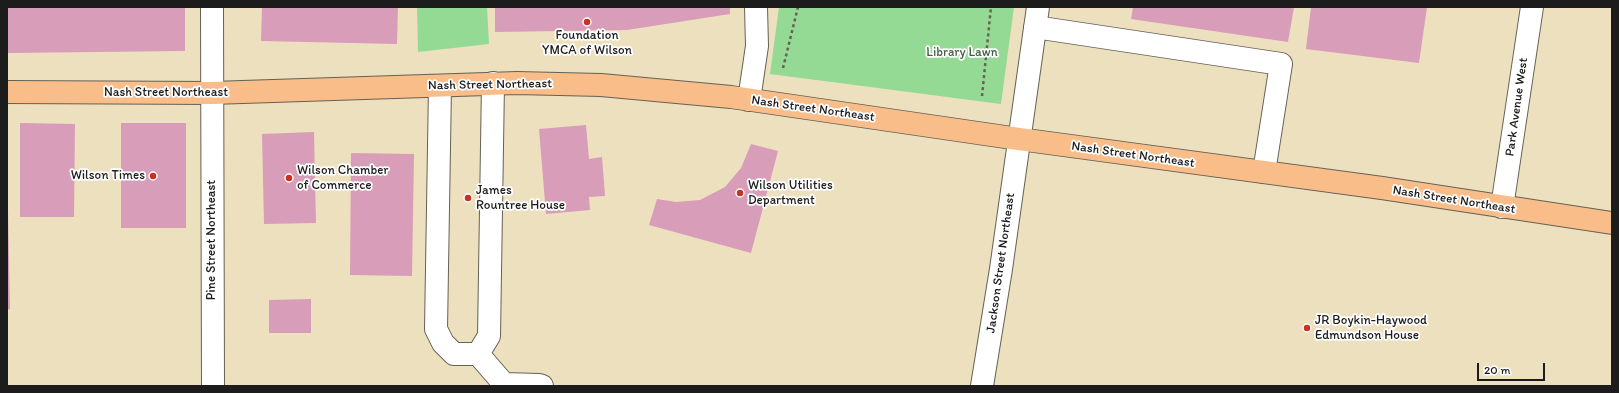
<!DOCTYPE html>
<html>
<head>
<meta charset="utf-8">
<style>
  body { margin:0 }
  #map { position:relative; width:1619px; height:393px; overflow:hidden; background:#ede0be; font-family:Itim,sans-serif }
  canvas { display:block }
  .frame { position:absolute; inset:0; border:8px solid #1c1c1c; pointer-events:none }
  .scale { position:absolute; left:1477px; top:363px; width:68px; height:18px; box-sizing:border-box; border:2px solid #1c1c1c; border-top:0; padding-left:5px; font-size:12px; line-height:14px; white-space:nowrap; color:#1c1c1c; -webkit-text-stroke:3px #fff; paint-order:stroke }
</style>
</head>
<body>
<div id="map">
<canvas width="1619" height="393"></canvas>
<div class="frame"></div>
<div class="scale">20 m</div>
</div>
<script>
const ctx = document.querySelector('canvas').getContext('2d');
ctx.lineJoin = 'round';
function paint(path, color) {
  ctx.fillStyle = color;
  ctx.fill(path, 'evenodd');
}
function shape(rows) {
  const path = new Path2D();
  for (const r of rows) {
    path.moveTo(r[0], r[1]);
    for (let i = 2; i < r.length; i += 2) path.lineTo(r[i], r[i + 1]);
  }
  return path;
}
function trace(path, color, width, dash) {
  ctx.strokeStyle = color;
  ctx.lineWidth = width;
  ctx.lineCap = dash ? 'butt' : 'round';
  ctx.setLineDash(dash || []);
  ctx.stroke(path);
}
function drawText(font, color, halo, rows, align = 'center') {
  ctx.font = font + ' Itim,sans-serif';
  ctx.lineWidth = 3.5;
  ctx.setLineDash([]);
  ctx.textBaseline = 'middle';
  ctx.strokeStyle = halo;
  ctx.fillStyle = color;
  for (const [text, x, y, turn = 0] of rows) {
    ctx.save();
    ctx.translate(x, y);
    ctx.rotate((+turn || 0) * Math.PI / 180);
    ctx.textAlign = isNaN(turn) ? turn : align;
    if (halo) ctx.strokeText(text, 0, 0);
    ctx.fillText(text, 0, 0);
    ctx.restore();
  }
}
const green = shape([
  [417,7,487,7,489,44,418,52],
  [779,7,1014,7,1001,104,770,74]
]);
const building = shape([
  [7,7,185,7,185,51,7,53],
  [262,7,398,7,397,44,261,41],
  [495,7,730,7,730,14,627,30,495,32],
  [1133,7,1294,7,1288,42,1131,19],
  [1311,7,1427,7,1419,63,1306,49],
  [20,123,75,124,74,217,20,217],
  [121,123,186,123,186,228,121,228],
  [586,125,589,159,602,157,605,196,589,197,590,210,546,214,539,129],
  [314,132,316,223,264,224,262,134],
  [751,144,778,151,751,253,649,225,657,199,676,202,700,200,725,187,741,168],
  [351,153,414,154,412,276,350,275],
  [7,211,8,211,10,309,7,310],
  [311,299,311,333,269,333,269,300]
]);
const path = shape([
  [783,68,798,7],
  [982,96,991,7]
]);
const minor = shape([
  [212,7,213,386],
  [1035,27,1281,64,1264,172],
  [440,86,436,329,443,343,454,354,478,354,489,336,493,83],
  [749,100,757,46,756,7],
  [1502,207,1532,7],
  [478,354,504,384],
  [504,386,504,384,539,385,542,386],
  [982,386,1001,269,1038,7]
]);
const major = shape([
  [7,92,212,93,517,83,601,85,731,97,1019,139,1382,188,1612,223]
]);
const markers = [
  [587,22,4,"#c8321e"],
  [153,176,4,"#c8321e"],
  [289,178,4,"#c8321e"],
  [740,193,4,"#c8321e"],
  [468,198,4,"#c8321e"],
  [1307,328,4,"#c8321e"]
];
const poiNames = [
  ["Foundation",587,36,"center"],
  ["YMCA of Wilson",587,51,"center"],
  ["Wilson Chamber",297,171],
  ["of Commerce",297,186],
  ["Wilson Times",145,176,"right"],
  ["Wilson Utilities",748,186],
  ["Department",748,201],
  ["James",476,191],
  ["Rountree House",476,206],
  ["JR Boykin-Haywood",1315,321],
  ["Edmundson House",1315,336]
];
const parkNames = [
  ["Library Lawn",962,53]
];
const streetNames = [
  ["Nash Street Northeast",490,85,-1],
  ["Nash Street Northeast",166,93],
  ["Park Avenue West",1517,107,-82],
  ["Nash Street Northeast",813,109,8],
  ["Nash Street Northeast",1133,155,8],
  ["Nash Street Northeast",1454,200,9],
  ["Pine Street Northeast",212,240,-90],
  ["Jackson Street Northeast",1001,263,-82]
];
paint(green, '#94da94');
paint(building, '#d79db9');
trace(minor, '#656155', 24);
trace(major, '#656155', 24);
trace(path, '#656155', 2.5, [3, 3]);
trace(minor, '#fff', 22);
trace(major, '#f8bd89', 22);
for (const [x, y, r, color] of markers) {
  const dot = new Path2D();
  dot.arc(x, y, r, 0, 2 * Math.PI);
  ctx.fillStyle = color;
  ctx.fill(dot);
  trace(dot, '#fff', 1.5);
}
drawText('13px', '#1c1c1c', '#fff', poiNames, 'left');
drawText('13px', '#465e46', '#fff', parkNames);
drawText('13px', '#1c1c1c', '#fff', streetNames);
</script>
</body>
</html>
